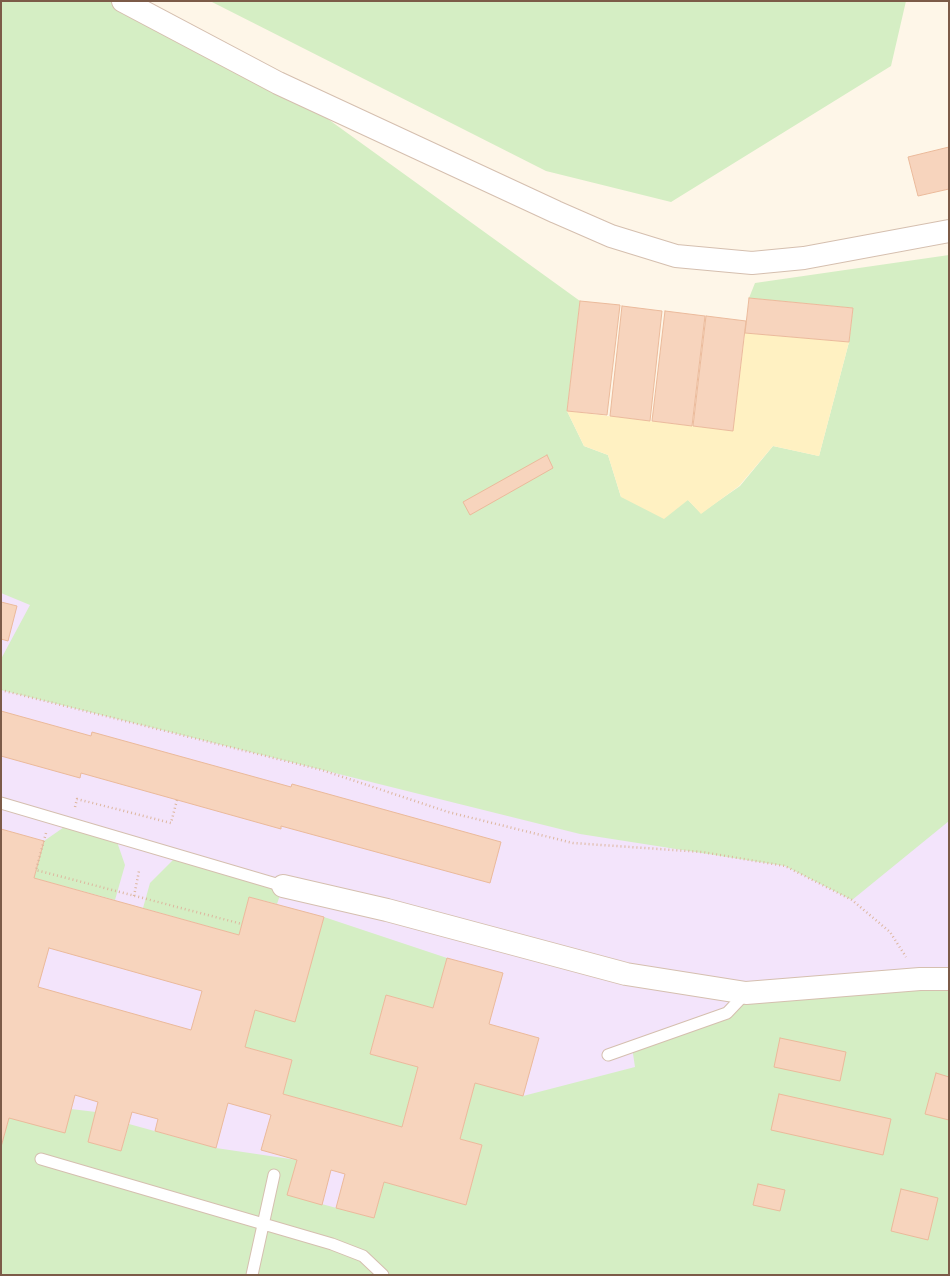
<!DOCTYPE html>
<html>
<head>
<meta charset="utf-8">
<style>
  body { margin:0 }
  #map { position:relative; width:950px; height:1276px; overflow:hidden; background:#fef6e8; font-family:"Source Sans 3",sans-serif }
  canvas { display:block }
  .frame { position:absolute; inset:0; border:2px solid #7c5b48; pointer-events:none }
</style>
</head>
<body>
<div id="map">
<canvas width="950" height="1276"></canvas>
<div class="frame"></div>
</div>
<script>
const ctx = document.querySelector('canvas').getContext('2d');
ctx.lineJoin = 'round';
function paint(path, color) {
  ctx.fillStyle = color;
  ctx.fill(path, 'evenodd');
}
function shape(rows) {
  const path = new Path2D();
  for (const r of rows) {
    path.moveTo(r[0], r[1]);
    for (let i = 2; i < r.length; i += 2) path.lineTo(r[i], r[i + 1]);
  }
  return path;
}
function trace(path, color, width, dash) {
  ctx.strokeStyle = color;
  ctx.lineWidth = width;
  ctx.lineCap = dash ? 'butt' : 'round';
  ctx.setLineDash(dash || []);
  ctx.stroke(path);
}
const education = shape([
  [1,569,949,784,949,1275,1,1275]
]);
const green = shape([
  [1,1,123,1,278,83,580,301,567,411,584,446,608,455,621,497,688,500,701,513,740,486,773,446,819,456,849,342,853,308,749,298,755,283,949,255,949,821,852,900,785,866,580,834,1,690,1,659,30,605,1,593],
  [210,1,906,1,891,66,671,202,546,171],
  [70,823,115,836,125,865,115,900,34,878,44,841],
  [178,855,283,886,277,904,249,897,239,935,143,908,150,883],
  [324,917,447,958,433,1008,386,995,370,1054,418,1067,402,1127,283,1094,292,1060,245,1047,255,1010,295,1021],
  [949,987,949,1275,1,1275,1,1147,9,1118,71,1109,96,1112,88,1142,121,1151,129,1124,216,1148,297,1160,288,1195,374,1218,384,1182,466,1205,482,1145,460,1139,475,1083,523,1096,635,1067,632,1047,727,1013,746,993]
]);
const sand = shape([
  [745,333,849,342,819,456,773,446,739,486,701,514,688,500,664,519,621,497,608,455,584,446,567,411,733,431]
]);
const building = shape([
  [949,147,949,189,918,196,908,157,949,147],
  [749,298,853,308,849,342,745,333,749,298],
  [580,301,620,305,607,415,567,411,580,301],
  [622,306,662,311,650,421,610,416,622,306],
  [665,311,705,316,692,426,652,421,665,311],
  [706,316,746,321,733,431,693,426,706,316],
  [547,455,553,468,470,515,463,502,547,455],
  [1,602,17,606,8,641,1,639,1,602],
  [1,711,91,736,92,732,291,787,292,784,501,842,490,883,281,826,281,829,81,773,80,778,1,756,1,711],
  [1,829,44,841,34,878,239,935,249,897,324,917,295,1022,255,1010,245,1047,292,1060,283,1094,402,1127,418,1067,370,1054,386,995,433,1008,447,958,503,973,489,1024,539,1038,523,1096,475,1083,460,1139,482,1145,466,1205,384,1182,374,1218,336,1208,345,1174,331,1170,322,1205,287,1195,297,1160,261,1150,271,1115,228,1103,216,1148,155,1131,158,1119,132,1112,121,1151,88,1142,98,1102,75,1095,65,1133,9,1118,1,1147,1,829],
  [49,948,202,991,191,1030,38,987,49,948],
  [780,1038,846,1052,840,1081,774,1067,780,1038],
  [936,1073,949,1077,949,1120,925,1114,936,1073],
  [779,1094,891,1119,883,1155,771,1130,779,1094],
  [758,1184,785,1190,780,1211,753,1205,758,1184],
  [901,1189,938,1198,928,1240,891,1231,901,1189]
]);
const path = shape([
  [1,690,322,770,448,812,573,843,702,852,785,866,852,900,890,932,906,957],
  [75,807,77,799,171,823,177,800],
  [46,833,36,870,242,924],
  [134,896,139,871]
]);
const lane = shape([
  [1,803,283,886],
  [608,1055,727,1013,746,993],
  [41,1159,332,1244,363,1256,383,1275],
  [252,1275,274,1175]
]);
const street = shape([
  [123,1,278,83,556,212,611,236,676,256,752,263,804,258,949,231],
  [283,886,387,910,626,974,746,993,920,979,949,979]
]);
paint(education, '#f3e4fb');
paint(green, '#d5eec4');
paint(sand, '#fff1c2');
paint(building, '#f7d4bd');
trace(building, '#ebba9b', 1);
trace(lane, '#d5bfaf', 13);
trace(street, '#d5bfaf', 24);
trace(path, '#ddb79f', 2.5, [1, 3]);
trace(lane, '#fff', 11);
trace(street, '#fff', 22);
</script>
</body>
</html>
